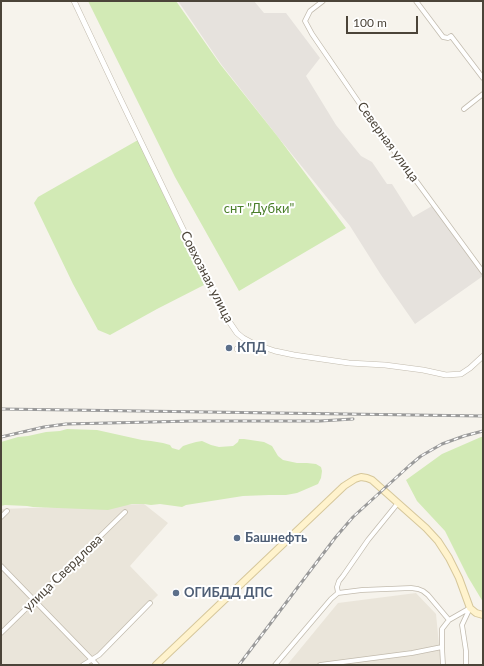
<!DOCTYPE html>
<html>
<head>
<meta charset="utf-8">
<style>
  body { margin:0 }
  #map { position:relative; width:484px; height:666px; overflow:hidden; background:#f6f3ec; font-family:Lato,sans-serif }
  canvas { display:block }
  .frame { position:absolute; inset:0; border:2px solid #4b4439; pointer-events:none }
  .scale { position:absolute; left:346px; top:16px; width:72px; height:18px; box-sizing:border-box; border:2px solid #4b4439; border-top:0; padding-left:5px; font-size:12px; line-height:14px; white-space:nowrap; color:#4b4439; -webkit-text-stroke:3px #fff; paint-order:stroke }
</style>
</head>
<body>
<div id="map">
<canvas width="484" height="666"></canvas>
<div class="frame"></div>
<div class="scale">100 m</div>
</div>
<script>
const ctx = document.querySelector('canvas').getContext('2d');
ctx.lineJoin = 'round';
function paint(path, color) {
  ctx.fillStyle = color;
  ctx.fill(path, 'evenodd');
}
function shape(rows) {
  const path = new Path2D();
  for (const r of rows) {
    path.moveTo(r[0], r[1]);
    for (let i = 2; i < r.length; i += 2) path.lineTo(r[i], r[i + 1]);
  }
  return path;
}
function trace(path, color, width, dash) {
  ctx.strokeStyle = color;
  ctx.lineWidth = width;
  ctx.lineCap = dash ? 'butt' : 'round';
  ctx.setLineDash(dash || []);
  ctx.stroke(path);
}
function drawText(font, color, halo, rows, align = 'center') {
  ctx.font = font + ' Lato,sans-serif';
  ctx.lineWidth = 4;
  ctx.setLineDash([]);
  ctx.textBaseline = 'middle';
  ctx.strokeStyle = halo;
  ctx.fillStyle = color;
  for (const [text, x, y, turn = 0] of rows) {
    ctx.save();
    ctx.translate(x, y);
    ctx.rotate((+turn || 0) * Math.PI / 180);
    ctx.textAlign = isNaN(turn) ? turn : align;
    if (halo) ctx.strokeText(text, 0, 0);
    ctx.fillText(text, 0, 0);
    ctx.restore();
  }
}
const residential = shape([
  [144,504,168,523,130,566,158,595,95,658,100,665,1,665,1,509],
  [416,593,436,614,441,665,287,665,338,603]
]);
const industrial = shape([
  [178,1,254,1,264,13,286,13,320,58,306,76,336,125,361,156,372,162,387,184,392,184,413,217,432,206,483,276,415,324,381,275,350,226,278,137,221,64]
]);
const green = shape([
  [88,1,176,1,220,64,278,137,346,228,239,291,175,177],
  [138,140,206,284,157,309,110,335,98,330,73,284,34,203,38,197],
  [67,429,97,430,142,440,151,441,163,443,170,445,172,448,179,450,183,446,189,444,196,442,202,441,211,445,219,447,233,446,238,442,239,439,244,439,264,442,272,446,278,456,283,460,297,463,307,463,316,464,321,467,322,471,321,478,318,484,297,493,286,495,269,495,243,496,186,505,182,507,160,504,151,505,144,504,132,504,108,510,33,507,27,506,5,505,1,506,1,442,18,437,28,436,46,432,60,431],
  [481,437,483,437,483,602,468,577,445,531,417,501,406,480,442,454]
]);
const minor = shape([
  [323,1,310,11,305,21,312,34,362,107,483,272],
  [416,1,443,37,448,38,451,36,483,78],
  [464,109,483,94],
  [1,517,7,511],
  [1,566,97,665],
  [338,593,337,587,339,581,343,576,368,540,398,503],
  [1,633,125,512],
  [83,665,99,655,150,603],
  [275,665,331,599,338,593,362,590,411,588,418,589,423,591,428,595,449,620],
  [320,665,412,653,442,647],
  [443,665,442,647,442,629,449,620,470,608],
  [466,665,466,651,462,625,470,608]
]);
const tertiary = shape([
  [74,1,117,92,224,314,237,333,243,338,254,344,275,351,294,355,349,363,385,365,423,370,446,375,461,374,470,368,483,356],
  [237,349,254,344]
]);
const secondary = shape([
  [156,665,344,486,355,479,361,477,367,478,372,480,426,528,438,541,449,558,459,578,470,608,476,613,483,615]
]);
const rail = shape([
  [1,409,483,416],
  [1,437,44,427,66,424,193,421,320,421,353,419],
  [239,665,335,538,353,517,409,466,421,456,442,444,464,436,483,431]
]);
const markers = [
  [229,348,4,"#5c6f8a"],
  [237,538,4,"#5c6f8a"],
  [176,593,4,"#5c6f8a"]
];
const streetNames = [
  ["Северная улица",388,142,54],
  ["Совхозная улица",207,277,63],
  ["улица Свердлова",63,573,-44]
];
const parkNames = [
  ["снт \"Дубки\"",259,209]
];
const serviceNames = [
  ["КПД",237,348],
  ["Башнефть",245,538],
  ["ОГИБДД ДПС",184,593]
];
paint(residential, '#eae5da');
paint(industrial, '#e6e2dd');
paint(green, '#d2eab5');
trace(minor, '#c2bbae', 5.5);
trace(tertiary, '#c2bbae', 6);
trace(secondary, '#d6c79b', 8);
trace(minor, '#fff', 4);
trace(tertiary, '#fff', 5);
trace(secondary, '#fff3cd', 6);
trace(rail, '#9a9a9a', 3);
trace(rail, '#fff', 1.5, [4.5]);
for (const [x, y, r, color] of markers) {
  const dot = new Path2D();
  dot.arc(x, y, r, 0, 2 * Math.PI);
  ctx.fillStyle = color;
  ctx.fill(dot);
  trace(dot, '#fff', 1.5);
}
drawText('13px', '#4b4439', '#fff', streetNames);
drawText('13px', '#4a7f2a', '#fff', parkNames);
drawText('bold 13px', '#4e5e75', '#fff', serviceNames, 'left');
</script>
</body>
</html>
